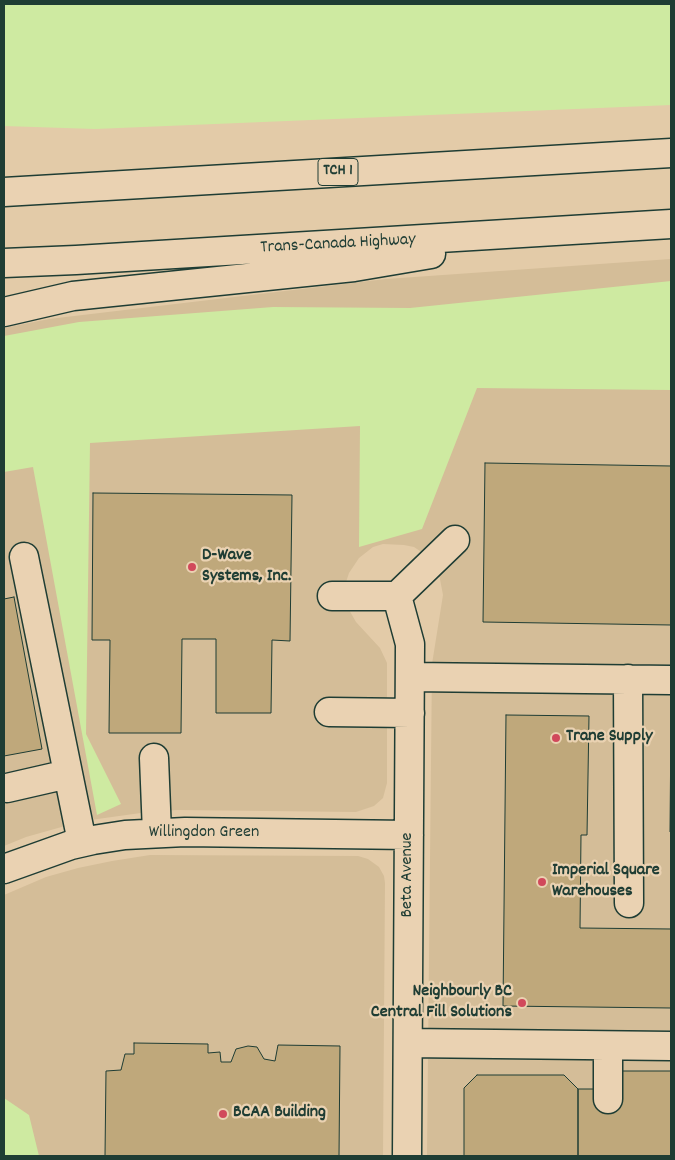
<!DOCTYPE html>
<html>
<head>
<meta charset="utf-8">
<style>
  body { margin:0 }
  #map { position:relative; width:675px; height:1160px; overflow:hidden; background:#e3cba8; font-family:Dekko,sans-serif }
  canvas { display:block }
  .frame { position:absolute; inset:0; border:5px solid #1f3d34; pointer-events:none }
</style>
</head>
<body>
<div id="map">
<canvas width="675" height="1160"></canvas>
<div class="frame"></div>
</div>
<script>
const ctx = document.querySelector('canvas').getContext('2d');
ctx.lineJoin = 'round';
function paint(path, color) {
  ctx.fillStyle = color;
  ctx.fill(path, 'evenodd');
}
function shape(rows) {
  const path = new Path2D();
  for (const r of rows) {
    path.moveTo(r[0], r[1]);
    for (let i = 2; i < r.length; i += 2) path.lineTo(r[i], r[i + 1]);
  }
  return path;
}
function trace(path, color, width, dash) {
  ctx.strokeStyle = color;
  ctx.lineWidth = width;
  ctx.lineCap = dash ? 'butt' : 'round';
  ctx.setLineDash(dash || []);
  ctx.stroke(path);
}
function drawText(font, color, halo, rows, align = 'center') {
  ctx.font = font + ' Dekko,sans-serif';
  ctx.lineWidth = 4.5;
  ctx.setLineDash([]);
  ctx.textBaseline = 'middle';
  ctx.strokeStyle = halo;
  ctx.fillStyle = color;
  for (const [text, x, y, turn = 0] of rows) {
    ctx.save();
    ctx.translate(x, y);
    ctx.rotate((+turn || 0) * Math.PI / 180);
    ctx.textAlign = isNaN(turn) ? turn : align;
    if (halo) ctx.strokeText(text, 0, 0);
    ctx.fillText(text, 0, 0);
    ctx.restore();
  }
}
const built = shape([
  [671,259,671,1156,427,1156,432,664,443,595,439,574,423,553,414,547,404,545,383,544,373,547,359,558,349,573,346,582,345,591,348,608,356,622,380,648,387,663,387,783,383,798,374,806,356,812,177,810,148,812,83,821,26,837,4,846,4,328,49,319,386,279],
  [150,855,358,856,368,859,379,867,384,876,385,883,383,1156,4,1156,4,895,46,877,78,868,112,861]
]);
const green = shape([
  [4,4,671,4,671,105,95,129,4,126],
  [671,281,671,390,477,388,422,529,359,547,360,426,90,443,86,734,121,804,97,815,33,467,4,472,4,336,79,322,273,307,410,308],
  [4,1098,29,1115,39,1156,4,1156]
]);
const building = shape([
  [485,463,671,466,671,625,483,622,485,463],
  [93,493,292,495,290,641,272,640,271,713,216,713,216,639,182,639,181,733,109,733,110,640,92,640,93,493],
  [14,597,42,749,4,756,4,599,14,597],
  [506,715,589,716,587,835,581,835,580,928,671,929,671,1008,503,1006,506,715],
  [671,720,671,832,670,832,671,720],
  [134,1043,208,1044,208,1053,220,1052,221,1062,231,1062,236,1049,248,1046,257,1047,264,1059,275,1061,278,1045,340,1046,339,1156,105,1156,106,1071,121,1070,125,1054,134,1054,134,1043],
  [620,1071,671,1071,671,1156,578,1156,578,1089,595,1089,620,1071],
  [477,1075,564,1075,578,1089,578,1156,464,1156,464,1088,477,1075]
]);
const minor = shape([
  [24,557,82,842],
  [332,596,397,596,455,540],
  [397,596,410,644,407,1156],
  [411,677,671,680],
  [628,679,629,903],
  [329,712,410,713],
  [154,758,157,833],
  [7,788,68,774],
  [4,869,71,845,93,840,125,835,185,832,409,835],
  [408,1043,671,1046],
  [608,1046,608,1099]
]);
const highway = shape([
  [4,192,671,153],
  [4,263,76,260,671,224],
  [4,312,73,296,354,267,431,254]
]);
const markers = [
  [192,567,5,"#d1495b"],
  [556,738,5,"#d1495b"],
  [542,882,5,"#d1495b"],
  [522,1003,5,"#d1495b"],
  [223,1114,5,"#d1495b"]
];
const shields = [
  [338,172,40]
];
const shieldNames = [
  ["TCH 1",338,172]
];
const streetNames = [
  ["Trans-Canada Highway",338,245,-3],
  ["Willingdon Green",204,834],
  ["Beta Avenue",409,875,-90]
];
const poiNames = [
  ["D-Wave",202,557],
  ["Systems, Inc.",202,578],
  ["Trane Supply",566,738],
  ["Imperial Square",552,872],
  ["Warehouses",552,893],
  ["Neighbourly BC",512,993,"right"],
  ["Central Fill Solutions",512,1014,"right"],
  ["BCAA Building",233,1114]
];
paint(built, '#d4bd98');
paint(green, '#ceeaa1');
paint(building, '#bfa87b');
trace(building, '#1f3d34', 1);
trace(minor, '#1f3d34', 31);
trace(highway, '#1f3d34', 31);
trace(minor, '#ead2b2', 28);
trace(highway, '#ead2b2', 28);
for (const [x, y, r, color] of markers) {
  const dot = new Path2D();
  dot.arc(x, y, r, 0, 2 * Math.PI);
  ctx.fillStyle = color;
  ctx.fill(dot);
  trace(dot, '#ead2b2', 2);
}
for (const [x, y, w] of shields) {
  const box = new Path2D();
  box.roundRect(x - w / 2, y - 13.5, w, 27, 4);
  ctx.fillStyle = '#ead2b2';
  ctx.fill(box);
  trace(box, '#1f3d34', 1);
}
drawText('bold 16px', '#1f3d34', null, shieldNames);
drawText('18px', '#1f3d34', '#ead2b2', streetNames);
drawText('bold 18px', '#1f3d34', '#ead2b2', poiNames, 'left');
</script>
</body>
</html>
